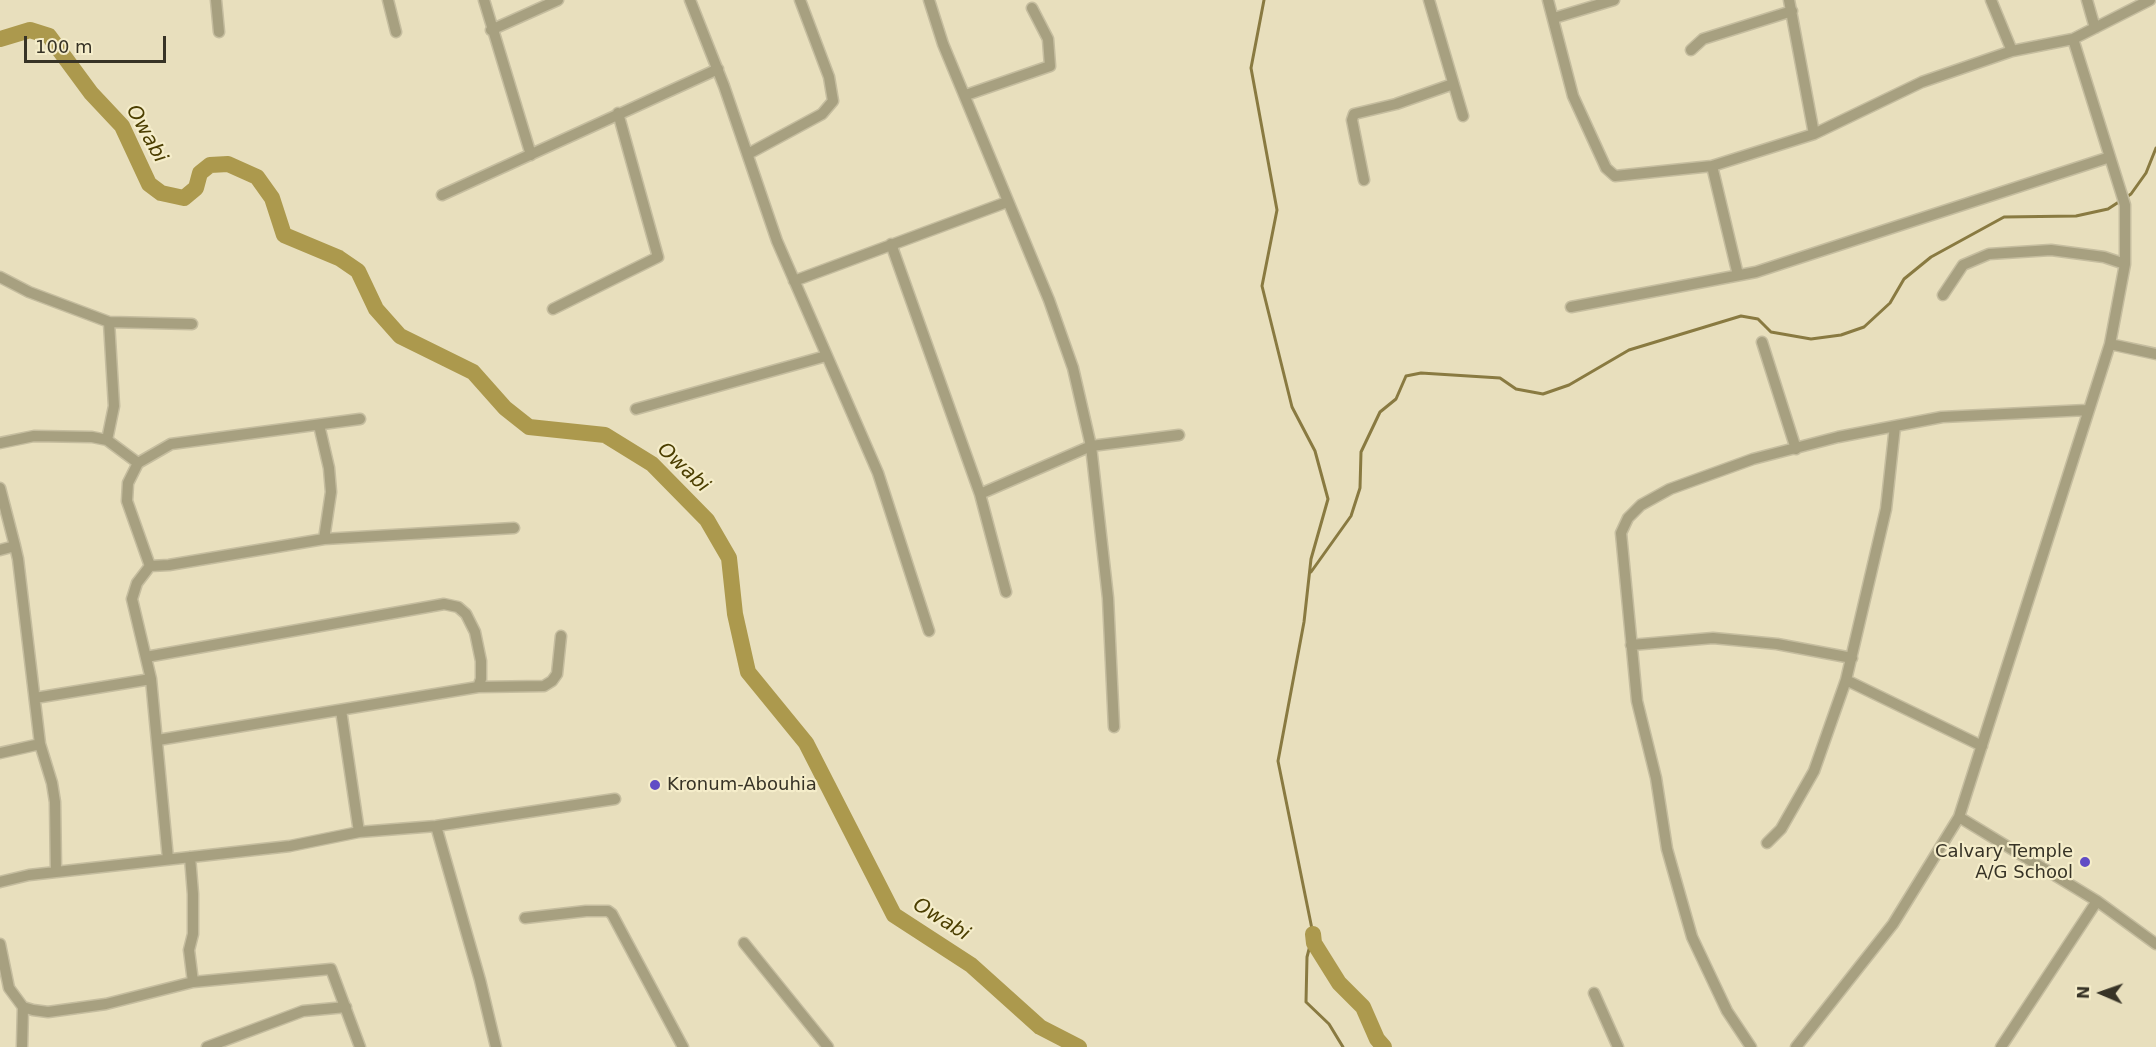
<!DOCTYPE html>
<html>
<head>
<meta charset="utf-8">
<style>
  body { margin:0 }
  #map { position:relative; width:2156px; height:1047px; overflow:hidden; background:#e8dfbd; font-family:"DejaVu Sans",sans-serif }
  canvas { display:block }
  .north { position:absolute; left:2072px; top:963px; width:60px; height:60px; -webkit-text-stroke:4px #f5edca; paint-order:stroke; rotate:272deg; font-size:16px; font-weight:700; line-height:24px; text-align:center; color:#373326 }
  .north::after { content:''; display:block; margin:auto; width:21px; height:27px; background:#373326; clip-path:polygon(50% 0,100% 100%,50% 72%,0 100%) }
  .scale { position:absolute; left:24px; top:36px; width:142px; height:27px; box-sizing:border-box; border:3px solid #373326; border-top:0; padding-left:8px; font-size:18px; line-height:21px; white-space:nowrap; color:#373326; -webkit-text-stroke:4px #f5edca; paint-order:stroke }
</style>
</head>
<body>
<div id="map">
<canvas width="2156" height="1047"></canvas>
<div class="north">N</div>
<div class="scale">100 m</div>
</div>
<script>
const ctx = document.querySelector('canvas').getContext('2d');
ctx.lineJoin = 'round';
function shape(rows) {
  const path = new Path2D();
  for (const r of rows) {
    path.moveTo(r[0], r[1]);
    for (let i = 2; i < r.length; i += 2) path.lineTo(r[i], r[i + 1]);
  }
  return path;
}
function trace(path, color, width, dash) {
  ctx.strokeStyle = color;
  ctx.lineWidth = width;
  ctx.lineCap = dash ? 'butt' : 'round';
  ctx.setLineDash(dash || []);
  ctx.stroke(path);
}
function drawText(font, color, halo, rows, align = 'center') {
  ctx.font = font + ' "DejaVu Sans",sans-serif';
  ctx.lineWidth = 4.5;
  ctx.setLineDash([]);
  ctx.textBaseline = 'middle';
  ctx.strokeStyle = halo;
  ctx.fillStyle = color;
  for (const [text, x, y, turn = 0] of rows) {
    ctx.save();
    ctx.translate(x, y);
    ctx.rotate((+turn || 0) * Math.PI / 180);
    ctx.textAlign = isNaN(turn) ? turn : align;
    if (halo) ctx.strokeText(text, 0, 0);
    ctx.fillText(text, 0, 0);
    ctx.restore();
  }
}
const stream = shape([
  [1264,0,1251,68,1277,210,1262,286,1292,407,1315,451,1328,499,1311,559,1304,622,1278,761,1313,934,1307,957,1306,1002,1329,1024,1343,1047],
  [1311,572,1351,516,1360,488,1361,452,1380,412,1396,399,1406,376,1421,373,1500,378,1516,389,1543,394,1569,385,1629,350,1741,316,1758,319,1771,332,1811,339,1841,335,1864,327,1890,303,1904,279,1931,257,2004,217,2076,216,2108,209,2131,194,2146,173,2156,148]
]);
const river = shape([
  [0,39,30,30,49,36,91,93,122,126,149,184,161,193,184,198,196,188,200,173,210,165,228,164,257,177,272,198,284,235,339,258,358,271,376,309,400,336,473,372,505,408,529,427,605,435,652,464,707,520,729,558,735,614,748,672,806,743,894,915,971,965,1040,1027,1079,1047],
  [1313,934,1314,943,1339,983,1363,1007,1377,1039,1384,1047]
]);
const minor = shape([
  [216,0,219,32],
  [388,0,396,32],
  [484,0,531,155],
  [690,0,724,86,777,241,878,473,929,631],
  [929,0,943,44,1049,300,1073,368,1091,446,1108,598,1114,727],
  [1429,0,1463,116],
  [1548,0,1573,96,1606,168,1615,176,1712,166,1814,134,1922,82,2012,51,2073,39,2125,205,2125,264,2110,344,1959,817,1893,924,1796,1047],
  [1789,0,1814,134],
  [1991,0,2012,51],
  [2087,0,2095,28],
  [1554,18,1614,0],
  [491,30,558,0],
  [2073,39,2150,0],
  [1691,50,1703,39,1792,11],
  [966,95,1050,66,1048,39,1032,8],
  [748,154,822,114,833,101,829,77,800,0],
  [1712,166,1738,275],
  [1364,180,1352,120,1354,114,1396,104,1453,84],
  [442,195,718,69],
  [891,244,980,494,1006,592],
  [0,277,29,292,109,322,192,324],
  [794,281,1007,202],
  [1943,295,1963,265,1989,254,2051,250,2104,257,2125,264],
  [1571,307,1756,272,2110,157],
  [553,309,658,257,618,113],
  [1762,342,1796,449],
  [2110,344,2156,354],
  [636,409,826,356],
  [319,425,329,468,331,492,324,539],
  [107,440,114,406,109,322],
  [0,443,34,436,92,437,107,440,138,463],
  [0,488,15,546],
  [980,494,1091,446,1179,435],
  [0,550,15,546,18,559,40,744,0,753],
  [150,566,169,565,324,539,514,528],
  [150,566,127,501,128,483,138,463,171,444,360,419],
  [150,566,137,583,132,599,151,679,168,859],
  [1631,645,1713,638,1777,644,1852,658],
  [146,657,444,604,458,607,466,614,475,632,481,661,481,679,478,687],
  [1846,680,1982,746],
  [35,698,151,679],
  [341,710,359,832],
  [158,740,478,687,544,686,552,681,557,674,561,636],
  [40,744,52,783,55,802,56,872],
  [1959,817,2097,901,2156,944],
  [436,826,480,980,496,1047],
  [1767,843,1781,829,1814,771,1846,680,1886,509,1895,426],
  [0,882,29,875,290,846,359,832,436,826,615,799],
  [525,918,586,911,608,911,612,914,683,1047],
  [744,943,828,1047],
  [0,944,9,988,23,1007,33,1010,48,1012,106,1004,193,982,189,950,193,934,193,894,190,857],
  [193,982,331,969,360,1047],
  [1594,993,1618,1047],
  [22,1047,23,1007],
  [207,1047,303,1011,346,1007],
  [1751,1047,1727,1011,1692,937,1667,849,1656,778,1637,701,1621,533,1628,518,1641,505,1670,489,1753,459,1838,437,1942,417,2087,410],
  [2001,1047,2097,901]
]);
const markers = [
  [655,785,6,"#614cc5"],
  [2085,862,6,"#614cc5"]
];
const poiNames = [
  ["Kronum-Abouhia",667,785],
  ["Calvary Temple",2073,852,"right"],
  ["A/G School",2073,873,"right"]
];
const waterNames = [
  ["Owabi",146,134,61],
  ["Owabi",683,468,43],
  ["Owabi",941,920,32]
];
trace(stream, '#897a41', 3);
trace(river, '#ac994d', 16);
trace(minor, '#c5bd9f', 13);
trace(minor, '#a7a080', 10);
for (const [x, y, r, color] of markers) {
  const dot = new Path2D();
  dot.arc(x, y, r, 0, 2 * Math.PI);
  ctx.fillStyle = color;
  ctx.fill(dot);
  trace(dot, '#f5edca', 2);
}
drawText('18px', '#373326', '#f5edca', poiNames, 'left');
drawText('italic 20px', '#4b3e00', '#f5edca', waterNames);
</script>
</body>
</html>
